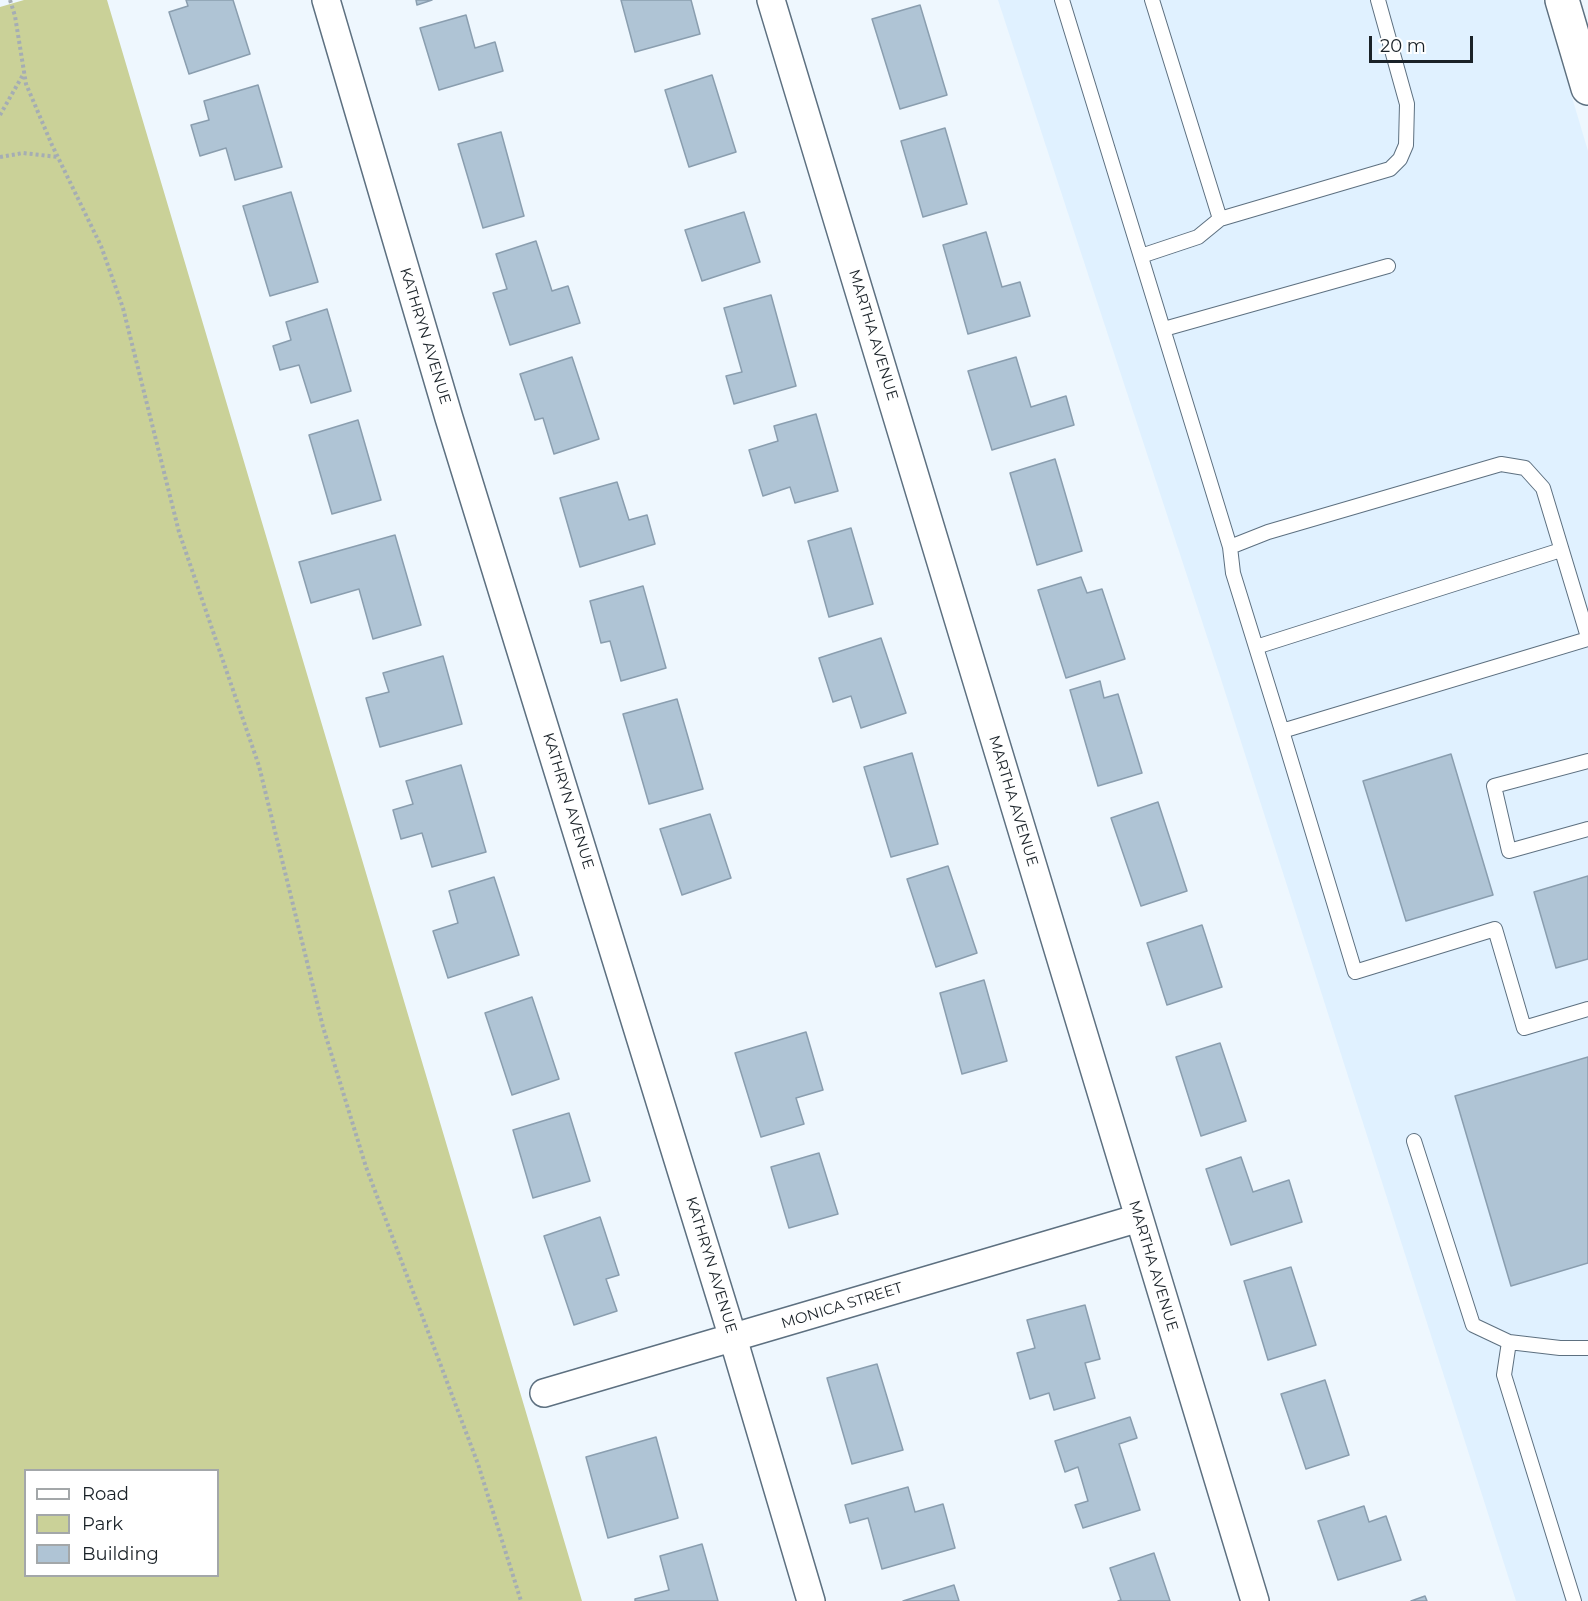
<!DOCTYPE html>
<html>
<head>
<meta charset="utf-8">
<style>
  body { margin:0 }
  #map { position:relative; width:1588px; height:1601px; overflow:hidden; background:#eef7fe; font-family:Montserrat,sans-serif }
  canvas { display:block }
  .legend { position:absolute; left:24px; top:1469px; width:195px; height:108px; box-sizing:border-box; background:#fff; border:2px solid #a3a7a9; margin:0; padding:8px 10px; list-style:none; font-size:18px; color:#1a2228 }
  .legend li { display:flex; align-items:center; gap:12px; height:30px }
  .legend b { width:30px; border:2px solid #a3a7a9 }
  .scale { position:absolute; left:1369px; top:36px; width:104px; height:27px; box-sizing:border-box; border:3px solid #1a2228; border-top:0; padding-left:8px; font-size:18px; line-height:21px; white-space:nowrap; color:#1a2228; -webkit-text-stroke:4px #fff; paint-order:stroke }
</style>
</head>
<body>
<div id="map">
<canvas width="1588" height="1601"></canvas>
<ul class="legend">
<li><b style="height:8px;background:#fff"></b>Road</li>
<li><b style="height:16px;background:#cad198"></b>Park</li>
<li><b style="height:16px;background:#afc4d5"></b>Building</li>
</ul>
<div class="scale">20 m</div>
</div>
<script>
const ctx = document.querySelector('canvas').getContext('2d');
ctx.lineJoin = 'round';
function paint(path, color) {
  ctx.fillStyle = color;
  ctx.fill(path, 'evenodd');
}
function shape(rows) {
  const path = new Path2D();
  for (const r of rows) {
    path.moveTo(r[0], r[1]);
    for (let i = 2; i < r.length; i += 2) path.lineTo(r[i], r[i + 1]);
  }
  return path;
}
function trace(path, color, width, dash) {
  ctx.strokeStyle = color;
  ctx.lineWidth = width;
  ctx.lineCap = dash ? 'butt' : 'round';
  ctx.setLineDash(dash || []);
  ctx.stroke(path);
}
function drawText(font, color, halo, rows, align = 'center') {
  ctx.font = font + ' Montserrat,sans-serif';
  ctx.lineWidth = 5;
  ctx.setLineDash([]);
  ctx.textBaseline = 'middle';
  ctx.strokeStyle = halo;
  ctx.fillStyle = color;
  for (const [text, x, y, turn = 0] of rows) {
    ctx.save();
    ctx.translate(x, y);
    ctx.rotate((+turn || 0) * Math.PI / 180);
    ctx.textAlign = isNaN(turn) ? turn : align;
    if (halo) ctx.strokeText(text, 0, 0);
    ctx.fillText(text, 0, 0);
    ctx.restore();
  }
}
const built = shape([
  [998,0,1543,0,1588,151,1588,1601,1516,1601,1219,673]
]);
const green = shape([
  [24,0,107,0,582,1601,0,1601,0,7],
  [218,1470,218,1576,26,1576,26,1470]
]);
const building = shape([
  [186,0,233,0,250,54,189,74,169,12,188,6,186,0],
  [416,0,432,0,417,5,416,0],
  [621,0,691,0,700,34,635,52,621,0],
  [920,5,947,95,900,109,872,19,920,5],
  [466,15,475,48,495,42,503,71,439,90,420,28,466,15],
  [712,75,736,152,689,167,665,90,712,75],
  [258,85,282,167,235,180,226,148,200,156,191,125,209,120,204,101,258,85],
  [945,128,967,204,923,217,901,141,945,128],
  [501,132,524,216,483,228,458,144,501,132],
  [291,192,318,282,270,296,243,206,291,192],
  [744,212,760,262,702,281,685,230,744,212],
  [986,232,1002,287,1020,282,1030,316,968,334,943,245,986,232],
  [536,241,552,291,568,286,580,323,510,345,493,293,507,289,496,254,536,241],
  [771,295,796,386,734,404,726,376,742,372,724,308,771,295],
  [327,309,351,391,311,403,299,365,280,370,273,346,291,340,286,322,327,309],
  [572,357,599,439,554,454,543,418,535,420,520,374,572,357],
  [1016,357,1031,407,1066,396,1074,425,992,450,968,371,1016,357],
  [816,414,838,491,795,503,790,487,763,496,749,450,778,441,774,426,816,414],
  [358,420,381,500,332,514,309,435,358,420],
  [1055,459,1082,551,1037,565,1010,473,1055,459],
  [617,482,629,520,647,515,655,544,580,567,560,498,617,482],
  [851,528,873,604,829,617,808,541,851,528],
  [395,535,421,625,373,639,359,589,311,603,299,562,395,535],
  [1081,577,1087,593,1102,589,1125,659,1066,678,1038,590,1081,577],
  [643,586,666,668,621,681,610,641,601,643,590,601,643,586],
  [881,638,906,713,861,728,851,696,833,702,819,658,881,638],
  [443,656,462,724,380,747,366,698,389,692,383,673,443,656],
  [1100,681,1104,698,1118,694,1142,773,1098,786,1070,690,1100,681],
  [677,699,703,789,649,804,623,714,677,699],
  [912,753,938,844,891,857,864,767,912,753],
  [1451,754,1493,895,1406,921,1363,781,1451,754],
  [461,765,486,852,432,867,422,833,401,839,393,810,413,804,406,781,461,765],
  [1158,802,1187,891,1141,906,1111,818,1158,802],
  [710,814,731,878,682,895,660,829,710,814],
  [948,866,977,953,936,967,907,879,948,866],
  [1588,876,1588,959,1556,968,1534,892,1588,876],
  [494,877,519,955,448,978,433,931,458,923,449,891,494,877],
  [1202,925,1222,987,1167,1005,1147,943,1202,925],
  [984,980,1007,1061,962,1074,940,993,984,980],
  [532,997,559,1079,512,1095,485,1013,532,997],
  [806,1032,823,1090,796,1098,804,1124,761,1137,735,1053,806,1032],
  [1220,1043,1246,1121,1201,1136,1176,1057,1220,1043],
  [1588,1057,1588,1263,1511,1286,1455,1096,1588,1057],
  [569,1113,590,1181,533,1198,513,1130,569,1113],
  [819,1153,838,1214,789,1228,771,1167,819,1153],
  [1241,1157,1253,1192,1289,1180,1302,1222,1231,1245,1206,1169,1241,1157],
  [600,1217,619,1275,606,1279,617,1311,574,1325,544,1236,600,1217],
  [1291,1267,1316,1345,1268,1360,1244,1281,1291,1267],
  [1085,1305,1100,1359,1085,1363,1095,1398,1054,1410,1049,1393,1030,1399,1017,1353,1035,1348,1027,1320,1085,1305],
  [877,1364,903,1450,852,1464,827,1378,877,1364],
  [1325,1380,1349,1455,1306,1469,1281,1394,1325,1380],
  [1130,1417,1137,1438,1119,1444,1140,1510,1083,1528,1075,1505,1088,1501,1078,1467,1065,1472,1055,1441,1130,1417],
  [656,1437,678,1518,608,1538,586,1457,656,1437],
  [908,1487,915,1512,943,1504,955,1548,882,1569,868,1518,850,1523,845,1505,908,1487],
  [1364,1506,1369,1522,1386,1516,1401,1560,1338,1580,1318,1521,1364,1506],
  [702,1544,718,1601,635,1601,635,1599,669,1590,660,1556,702,1544],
  [1154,1553,1170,1601,1118,1601,1121,1600,1110,1568,1154,1553],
  [954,1585,959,1601,903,1601,954,1585],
  [1425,1596,1427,1601,1411,1601,1425,1596]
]);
const path = shape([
  [10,0,15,16,26,84,52,145,101,246,123,308,179,532,259,766,323,1027,366,1167,478,1464,521,1601],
  [0,115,24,73],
  [0,157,23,153,58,157]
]);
const lane = shape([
  [1062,0,1230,547],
  [1220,219,1390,169,1400,159,1406,145,1407,104,1378,0],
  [1141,256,1198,237,1220,219,1152,0],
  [1164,329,1388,266],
  [1588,639,1282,731,1355,972,1495,929,1524,1028,1588,1009],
  [1256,647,1561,550],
  [1282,731,1233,573,1230,547,1268,532,1501,464,1525,468,1543,488,1588,637],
  [1588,761,1494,786,1509,851,1588,829],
  [1414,1141,1473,1325,1509,1342,1560,1348,1588,1348],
  [1509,1342,1504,1375,1574,1601]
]);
const street = shape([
  [326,0,449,418,733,1338,811,1601],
  [771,0,1255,1601],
  [544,1393,1139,1218]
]);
const primary = shape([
  [1562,0,1588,88]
]);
const streetNames = [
  ["MARTHA AVENUE",873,335,73],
  ["KATHRYN AVENUE",425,336,73],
  ["KATHRYN AVENUE",568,801,73],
  ["MARTHA AVENUE",1013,801,73],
  ["KATHRYN AVENUE",711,1265,73],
  ["MARTHA AVENUE",1153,1266,73],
  ["MONICA STREET",842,1306,-17]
];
paint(built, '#e0f1ff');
paint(green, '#cad198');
paint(building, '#afc4d5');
trace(building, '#8a9eaf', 1.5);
trace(lane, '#5d7080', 16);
trace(street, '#5d7080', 30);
trace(primary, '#5d7080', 36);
trace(path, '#a5adb4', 4, [3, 3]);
trace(lane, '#fff', 14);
trace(street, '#fff', 27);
trace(primary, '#fff', 33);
drawText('15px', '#1a2228', '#fff', streetNames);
</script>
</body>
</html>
